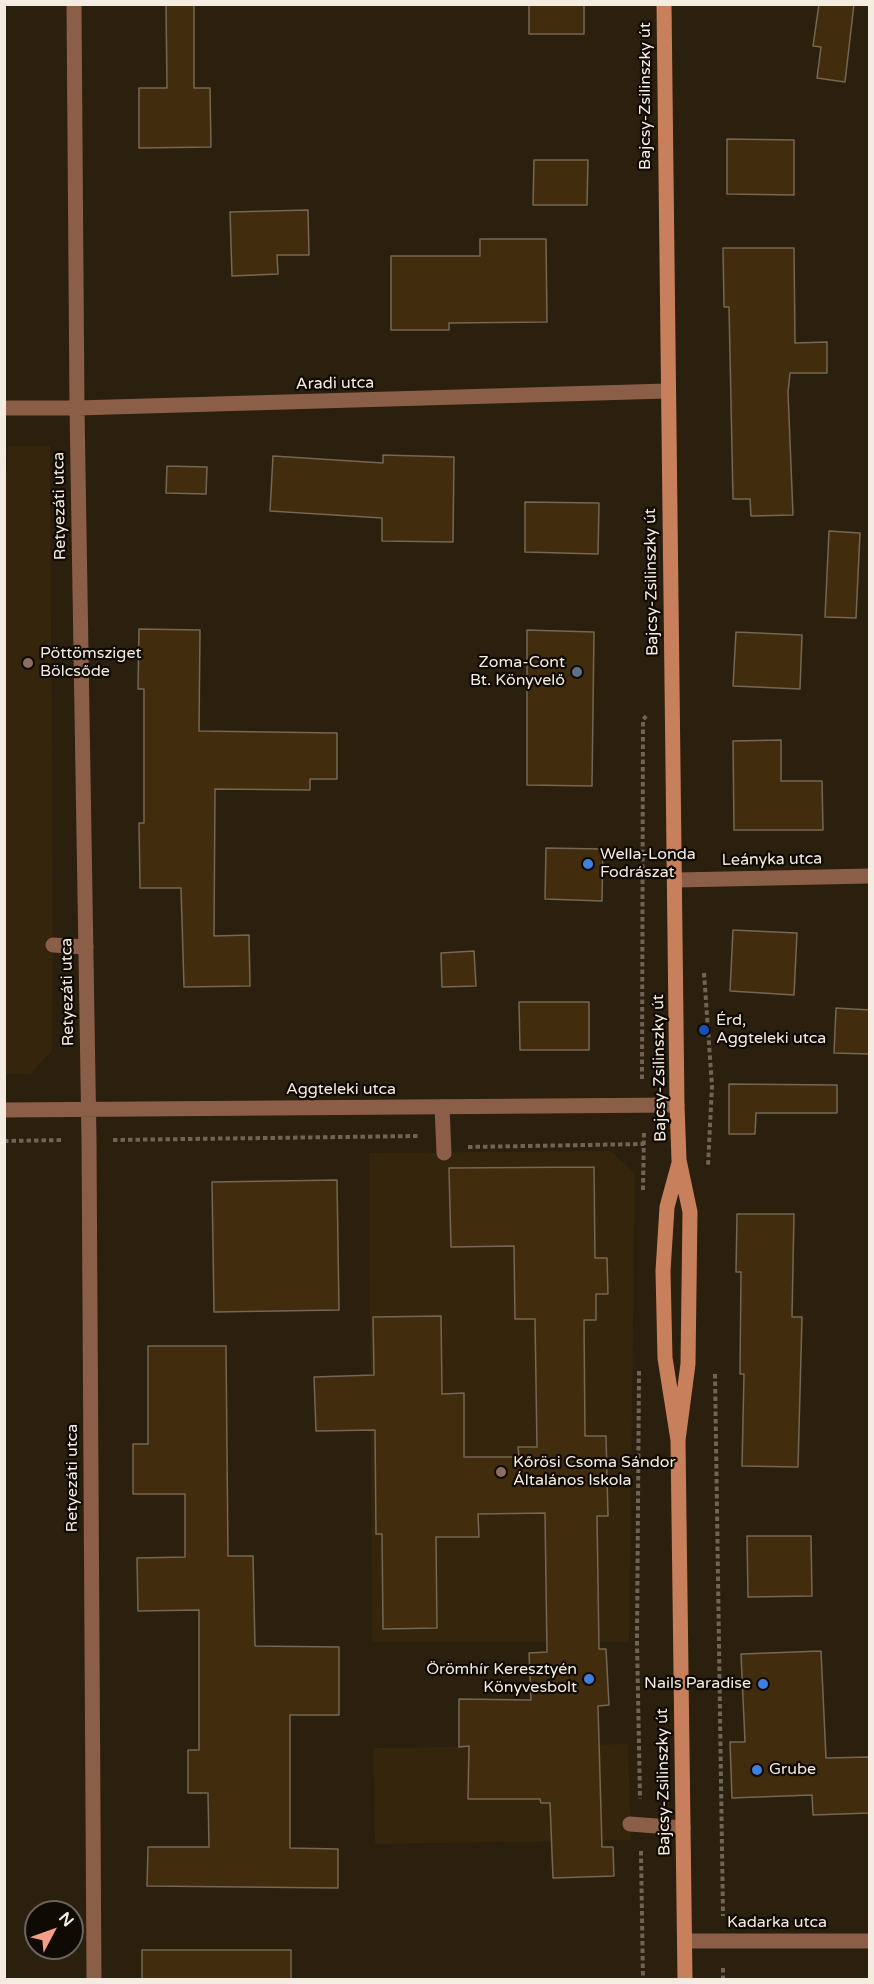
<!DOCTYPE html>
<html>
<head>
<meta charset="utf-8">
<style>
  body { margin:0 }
  #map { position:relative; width:874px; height:1984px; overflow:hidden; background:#2b1f0d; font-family:"Varela Round",sans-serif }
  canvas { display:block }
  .frame { position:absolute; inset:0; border:6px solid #f5ece1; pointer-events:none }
  .north { position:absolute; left:24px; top:1900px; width:60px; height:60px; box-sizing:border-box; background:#100a04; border:2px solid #6c645c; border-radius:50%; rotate:49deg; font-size:16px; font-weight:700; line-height:24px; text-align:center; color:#f5ece1 }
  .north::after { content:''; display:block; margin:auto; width:21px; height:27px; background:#f49e89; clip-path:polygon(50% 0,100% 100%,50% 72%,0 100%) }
</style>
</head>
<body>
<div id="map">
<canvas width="874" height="1984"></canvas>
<div class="frame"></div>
<div class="north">N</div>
</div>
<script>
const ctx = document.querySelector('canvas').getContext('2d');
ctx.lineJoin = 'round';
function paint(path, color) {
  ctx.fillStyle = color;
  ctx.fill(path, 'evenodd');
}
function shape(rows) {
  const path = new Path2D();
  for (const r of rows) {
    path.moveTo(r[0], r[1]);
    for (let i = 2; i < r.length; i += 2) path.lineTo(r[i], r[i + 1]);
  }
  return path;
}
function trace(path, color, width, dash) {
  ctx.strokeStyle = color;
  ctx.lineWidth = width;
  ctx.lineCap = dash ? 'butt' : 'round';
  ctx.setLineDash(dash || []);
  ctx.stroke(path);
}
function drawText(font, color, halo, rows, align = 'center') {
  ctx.font = font + ' "Varela Round",sans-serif';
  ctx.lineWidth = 4.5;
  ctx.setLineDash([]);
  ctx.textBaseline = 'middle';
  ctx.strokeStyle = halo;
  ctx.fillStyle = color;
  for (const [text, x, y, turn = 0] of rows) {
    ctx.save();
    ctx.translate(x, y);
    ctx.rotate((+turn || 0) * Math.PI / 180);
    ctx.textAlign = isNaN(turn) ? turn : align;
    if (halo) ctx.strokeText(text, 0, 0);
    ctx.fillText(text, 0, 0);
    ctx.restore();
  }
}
const built = shape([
  [8,446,50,446,53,945,52,1051,30,1074,5,1074,4,471,7,471],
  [611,1151,635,1174,629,1642,372,1642,369,1153],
  [628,1744,631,1840,375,1844,373,1748]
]);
const building = shape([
  [166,4,194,4,194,88,210,88,211,147,139,148,139,88,167,88,166,4],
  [529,4,584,4,584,34,529,34,529,4],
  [819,4,854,4,845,82,817,78,821,47,813,46,819,4],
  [727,139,794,140,794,195,727,194,727,139],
  [534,160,588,160,587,205,533,205,534,160],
  [308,210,309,255,277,255,278,274,232,276,230,212,308,210],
  [480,239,546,239,547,322,449,323,449,330,391,330,391,256,480,256,480,239],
  [723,248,794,248,795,343,827,342,827,373,790,373,788,392,793,515,751,516,750,499,733,499,729,307,724,307,723,248],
  [383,455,454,457,453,542,382,541,382,518,270,511,273,456,383,463,383,455],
  [167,466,207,467,206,494,166,493,167,466],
  [525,502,599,503,598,554,525,552,525,502],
  [829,531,860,533,856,618,825,617,829,531],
  [139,629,200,630,199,731,337,733,337,779,310,779,310,790,215,789,214,936,249,935,250,986,184,987,181,888,140,888,139,823,144,823,144,689,138,689,139,629],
  [527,630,594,632,592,786,527,785,527,630],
  [736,632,802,635,800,689,733,686,736,632],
  [781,740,781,781,822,781,823,830,734,830,733,741,781,740],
  [546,848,603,849,602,901,545,899,546,848],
  [733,930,797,933,794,995,730,991,733,930],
  [474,951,476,986,442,987,441,953,474,951],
  [519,1002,589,1002,589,1050,520,1050,519,1002],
  [836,1008,870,1010,870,1054,834,1053,836,1008],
  [729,1084,837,1085,837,1113,756,1113,755,1134,729,1134,729,1084],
  [594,1167,595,1258,607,1258,608,1294,596,1294,596,1320,584,1320,585,1436,606,1436,608,1516,597,1516,599,1649,606,1649,609,1705,598,1706,602,1847,613,1847,614,1876,553,1878,550,1803,541,1803,540,1799,468,1799,469,1746,459,1747,459,1699,531,1700,529,1653,547,1652,545,1513,478,1514,479,1537,436,1537,437,1628,383,1629,382,1534,376,1534,375,1430,316,1431,314,1377,374,1375,373,1317,441,1316,442,1394,464,1393,464,1457,519,1457,518,1447,537,1447,535,1319,515,1319,514,1246,451,1247,449,1168,594,1167],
  [337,1180,339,1310,214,1312,212,1182,337,1180],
  [737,1214,794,1214,792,1317,802,1317,798,1467,742,1466,744,1374,740,1374,741,1272,736,1272,737,1214],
  [148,1346,226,1346,228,1556,253,1556,255,1646,339,1647,339,1715,290,1715,290,1848,338,1849,338,1888,147,1886,148,1847,209,1847,208,1793,188,1793,188,1750,199,1750,199,1610,138,1611,137,1558,185,1557,185,1494,133,1494,133,1444,148,1444,148,1346],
  [747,1536,811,1536,812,1596,748,1597,747,1536],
  [821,1651,826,1758,870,1757,870,1813,813,1815,812,1795,732,1798,730,1742,745,1742,741,1654,821,1651],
  [142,1950,291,1950,291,1980,142,1980,142,1950]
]);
const path = shape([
  [704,973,712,1086,708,1166],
  [642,1079,643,720,646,716],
  [113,1140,418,1136],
  [4,1141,64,1140],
  [468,1147,644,1144],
  [643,1190,644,1131],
  [639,1371,637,1641,640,1799],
  [715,1374,723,1916],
  [641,1851,643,1980],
  [723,1980,723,1965]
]);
const lane = shape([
  [53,945,86,947],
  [442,1107,444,1153],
  [630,1824,683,1828]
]);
const street = shape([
  [74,4,77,408,89,1140,94,1980],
  [4,408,77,408,667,391],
  [676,880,870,876],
  [4,1110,677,1105],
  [685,1941,870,1941]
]);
const secondary = shape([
  [664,4,677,1105,679,1160,690,1212,688,1364,678,1440],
  [679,1163,667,1207,663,1271,665,1358,678,1440,685,1980]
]);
const markers = [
  [28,663,6,"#8d6e63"],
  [577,672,6,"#5c6f8a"],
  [588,864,6,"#3f7fe0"],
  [704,1030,6,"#1a4fb4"],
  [501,1472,6,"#8d6e63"],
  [589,1679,6,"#3f7fe0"],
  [763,1684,6,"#3f7fe0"],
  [757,1770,6,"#3f7fe0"]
];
const streetNames = [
  ["Bajcsy-Zsilinszky út",646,96,-90],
  ["Aradi utca",335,384,-1],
  ["Retyezáti utca",60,506,-91],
  ["Bajcsy-Zsilinszky út",652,582,-91],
  ["Leányka utca",772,860,-1],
  ["Retyezáti utca",68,992,-91],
  ["Bajcsy-Zsilinszky út",660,1068,-91],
  ["Aggteleki utca",341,1090],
  ["Retyezáti utca",73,1478,-90],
  ["Bajcsy-Zsilinszky út",664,1782,-91],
  ["Kadarka utca",777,1923]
];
const poiNames = [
  ["Pöttömsziget",40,654],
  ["Bölcsőde",40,672],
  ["Zoma-Cont",565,663,"right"],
  ["Bt. Könyvelő",565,681,"right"],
  ["Wella-Londa",600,855],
  ["Fodrászat",600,873],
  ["Érd,",716,1021],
  ["Aggteleki utca",716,1039],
  ["Kőrösi Csoma Sándor",513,1463],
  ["Általános Iskola",513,1481],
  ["Örömhír Keresztyén",577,1670,"right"],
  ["Könyvesbolt",577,1688,"right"],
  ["Nails Paradise",751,1684,"right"],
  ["Grube",769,1770]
];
paint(built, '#35250c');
paint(building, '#412d0d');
trace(building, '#756752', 1.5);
trace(path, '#6f6455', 4, [4.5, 3]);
trace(lane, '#8b5e48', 15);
trace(street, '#8b5e48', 15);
trace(secondary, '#c8805c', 15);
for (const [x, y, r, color] of markers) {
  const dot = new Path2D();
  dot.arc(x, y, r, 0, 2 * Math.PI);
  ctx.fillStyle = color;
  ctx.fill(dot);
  trace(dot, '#100a04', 2);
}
drawText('16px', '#f5ece1', '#100a04', streetNames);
drawText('16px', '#f5ece1', '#100a04', poiNames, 'left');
</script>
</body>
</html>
